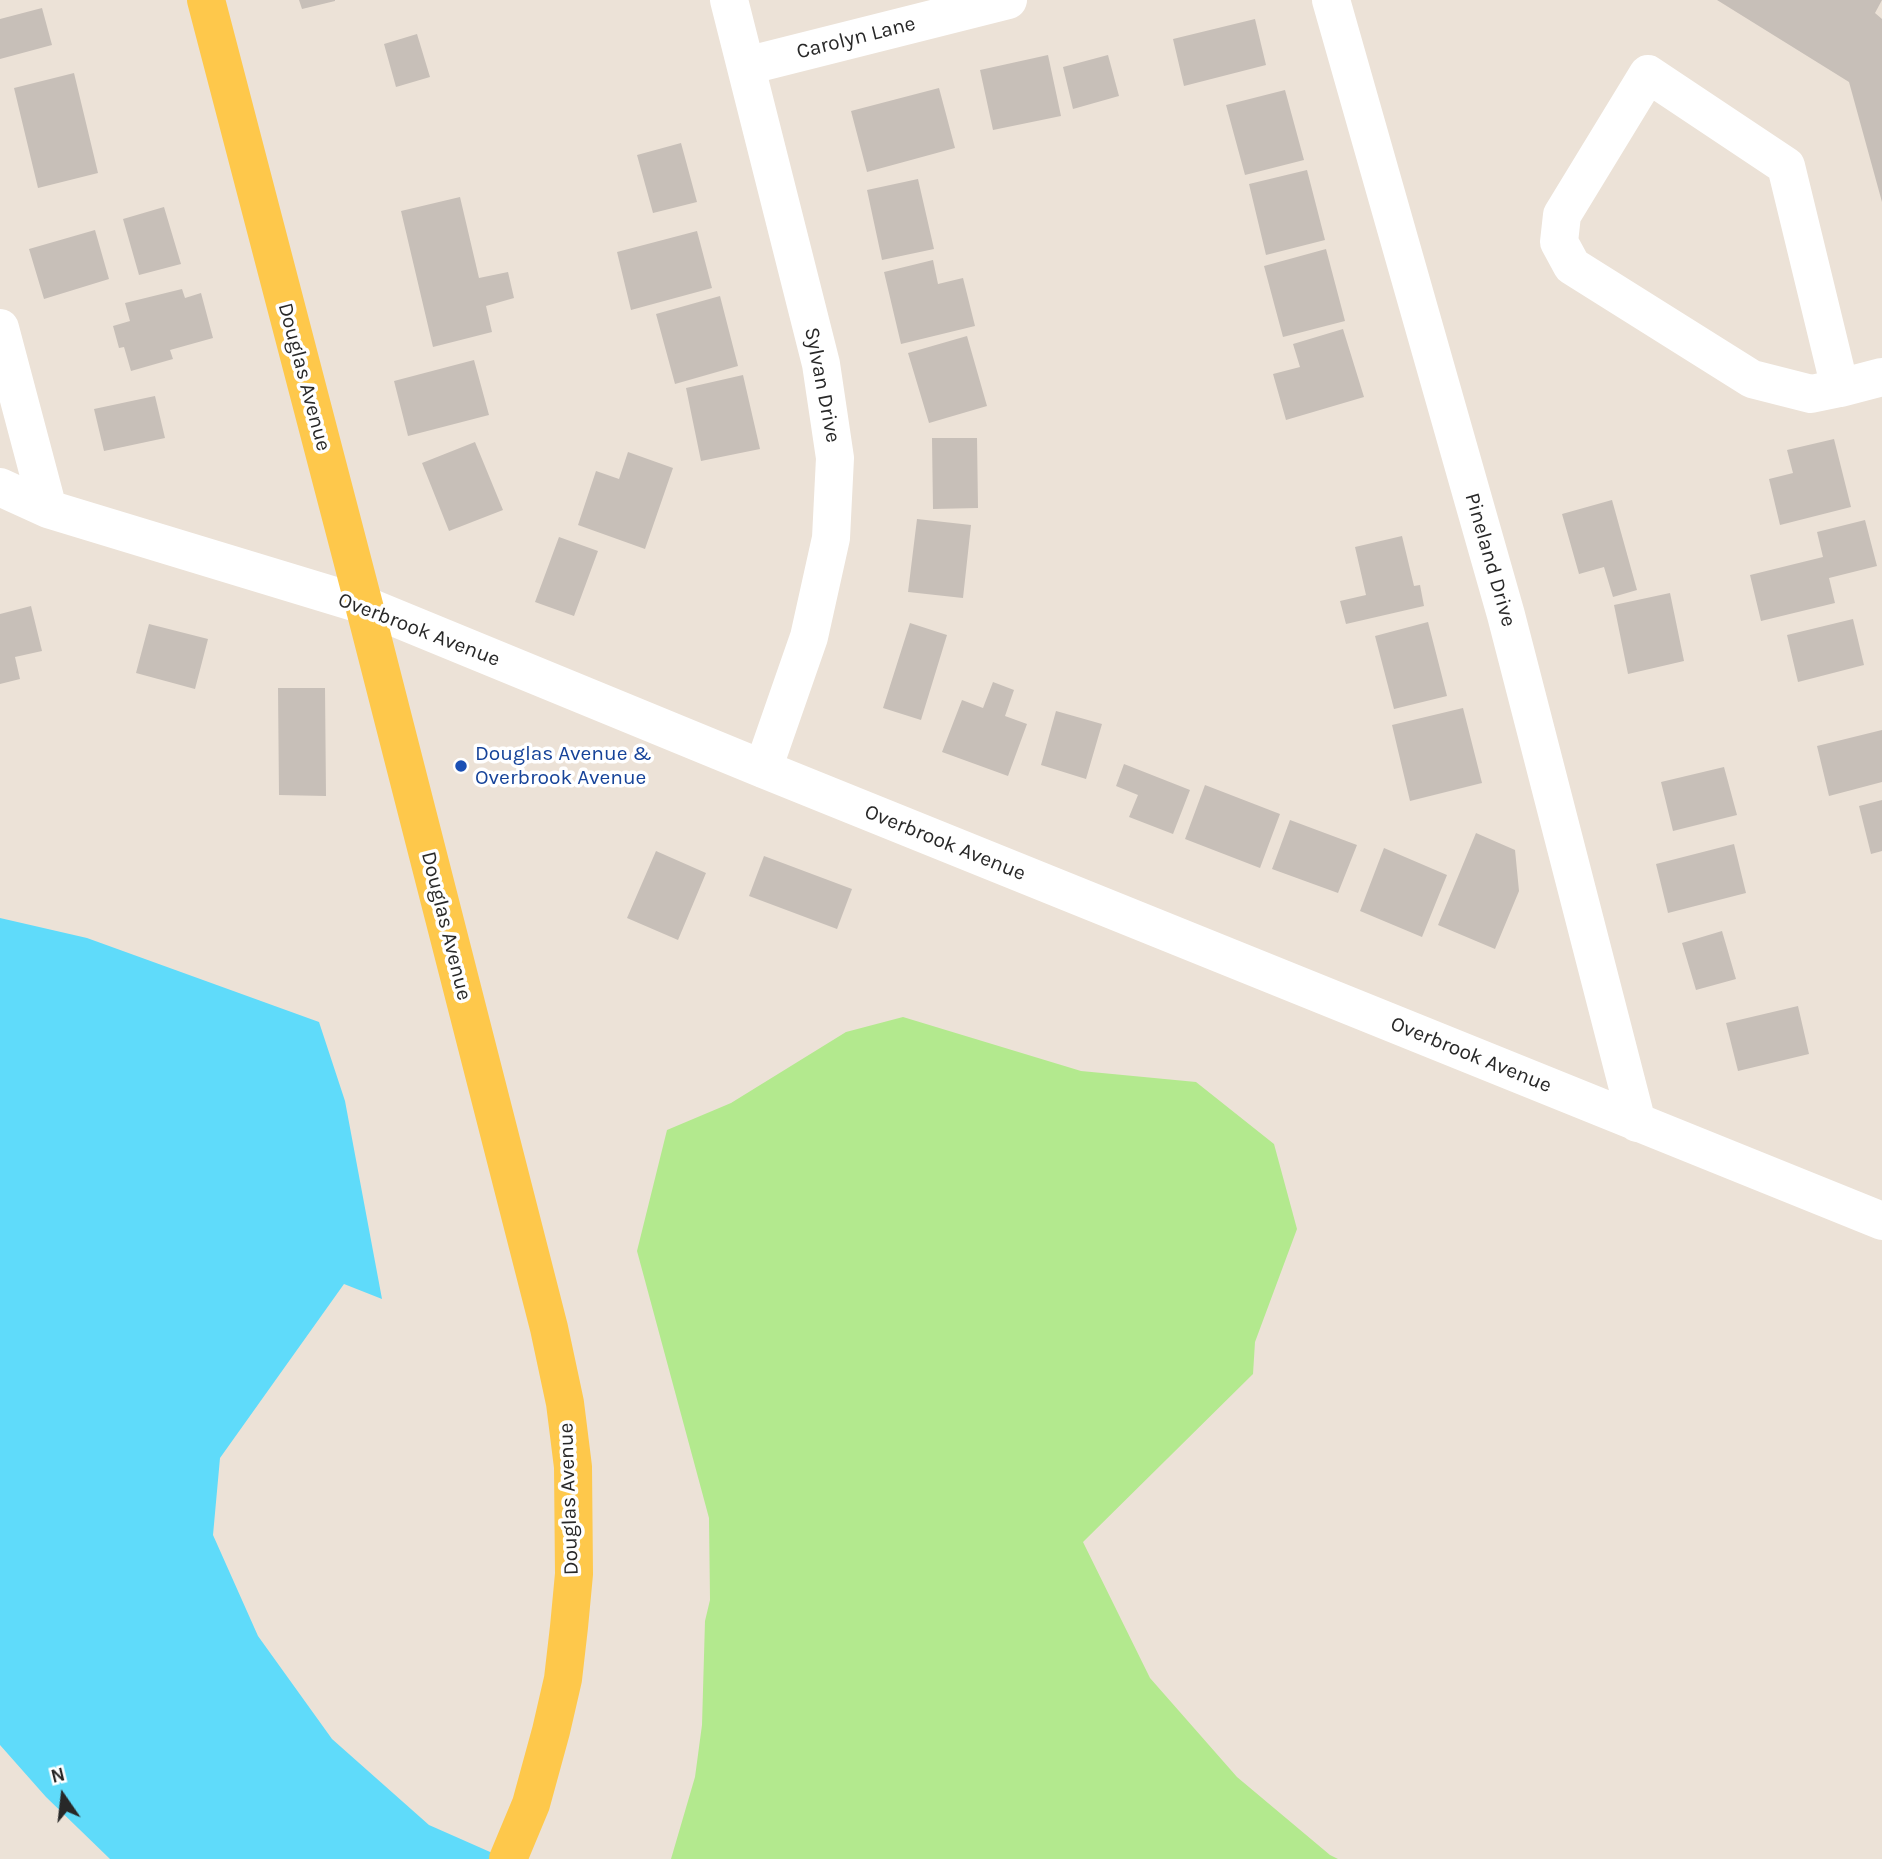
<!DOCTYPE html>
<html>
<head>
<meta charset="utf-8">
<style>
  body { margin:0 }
  #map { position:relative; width:1882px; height:1859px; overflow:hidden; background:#ece2d7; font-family:Karla,sans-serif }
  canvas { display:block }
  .north { position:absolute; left:28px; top:1761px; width:70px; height:70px; -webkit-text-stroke:5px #fff; paint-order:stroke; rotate:346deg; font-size:19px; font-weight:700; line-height:28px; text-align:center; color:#282828 }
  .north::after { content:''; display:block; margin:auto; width:24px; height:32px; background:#282828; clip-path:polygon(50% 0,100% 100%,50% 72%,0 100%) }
</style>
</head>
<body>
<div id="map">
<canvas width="1882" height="1859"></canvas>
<div class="north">N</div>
</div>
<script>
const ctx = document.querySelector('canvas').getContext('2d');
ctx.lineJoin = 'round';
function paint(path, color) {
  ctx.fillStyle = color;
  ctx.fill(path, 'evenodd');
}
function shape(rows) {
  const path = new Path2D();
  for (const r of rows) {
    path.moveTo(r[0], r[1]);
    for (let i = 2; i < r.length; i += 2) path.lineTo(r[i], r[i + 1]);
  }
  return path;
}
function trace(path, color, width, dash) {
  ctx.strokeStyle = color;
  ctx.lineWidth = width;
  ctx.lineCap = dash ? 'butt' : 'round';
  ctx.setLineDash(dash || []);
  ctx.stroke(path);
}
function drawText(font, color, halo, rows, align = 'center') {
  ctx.font = font + ' Karla,sans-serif';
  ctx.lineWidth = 7;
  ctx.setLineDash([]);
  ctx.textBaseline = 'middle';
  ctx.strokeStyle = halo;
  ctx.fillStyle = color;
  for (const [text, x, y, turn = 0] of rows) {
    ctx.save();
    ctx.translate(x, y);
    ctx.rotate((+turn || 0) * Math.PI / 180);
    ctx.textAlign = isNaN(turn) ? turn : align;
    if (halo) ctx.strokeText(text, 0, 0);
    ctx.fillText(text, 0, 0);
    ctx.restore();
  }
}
const green = shape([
  [903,1017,1081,1071,1196,1082,1274,1144,1297,1229,1255,1342,1253,1374,1083,1542,1150,1678,1237,1777,1330,1855,1338,1859,671,1859,695,1777,702,1725,705,1621,710,1600,709,1518,637,1251,667,1130,731,1103,846,1032]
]);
const water = shape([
  [0,918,87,938,319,1022,345,1101,382,1299,344,1284,220,1458,213,1535,258,1636,332,1739,429,1825,506,1859,110,1859,46,1797,0,1745]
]);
const building = shape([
  [299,0,335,0,335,1,302,9],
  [1717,0,1882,0,1875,13,1882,19,1882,202,1849,82],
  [42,8,52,45,0,59,0,19],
  [1255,19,1266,65,1184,86,1173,39],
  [417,34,430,77,396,87,384,44],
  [1048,55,1061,116,993,130,980,70],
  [1108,55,1119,96,1073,109,1063,67],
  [74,73,98,173,38,188,14,88],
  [939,88,955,148,867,172,851,111],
  [1285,90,1304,160,1245,175,1226,105],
  [681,143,697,202,653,213,637,155],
  [1307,170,1325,240,1266,255,1249,184],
  [918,179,934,249,882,260,867,190],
  [460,197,479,278,508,272,514,298,486,306,492,332,433,347,401,211],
  [164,207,181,264,139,275,123,219],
  [95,230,109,279,44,299,29,249],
  [697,231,712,288,631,310,617,252],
  [1326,249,1345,321,1283,337,1264,266],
  [933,260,938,284,963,278,975,326,901,344,884,272],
  [182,289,185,298,201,293,213,338,170,350,173,359,131,371,124,347,119,348,113,326,130,321,125,303],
  [720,296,738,366,675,384,656,314],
  [1343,329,1364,397,1286,420,1273,374,1300,367,1293,344],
  [967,336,987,406,929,423,908,353],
  [474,360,489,415,408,436,394,381],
  [743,375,760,449,701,461,686,388],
  [155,396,165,438,104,451,94,409],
  [932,438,977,438,978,508,933,509],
  [1834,439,1851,507,1780,525,1769,479,1793,473,1787,450],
  [475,442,503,510,449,531,422,463],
  [628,452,673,468,645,549,578,525,596,471,619,479],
  [1612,500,1637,590,1613,597,1604,567,1579,574,1562,514],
  [917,519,971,525,963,598,908,592],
  [1865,520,1877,566,1829,578,1835,603,1761,621,1750,575,1823,557,1817,532],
  [1402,536,1414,586,1420,585,1424,606,1346,624,1340,601,1366,595,1355,547],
  [559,537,598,551,574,616,535,602],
  [1670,593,1684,661,1628,674,1614,605],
  [31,606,42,651,15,657,20,679,0,684,0,614],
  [1853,619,1864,665,1798,682,1787,635],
  [1428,622,1447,696,1394,709,1375,636],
  [910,623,947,635,921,720,883,708],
  [149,624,208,639,195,689,136,673],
  [993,682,1014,690,1005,716,1027,724,1008,776,942,752,962,700,983,708],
  [278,688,325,688,326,796,279,795],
  [1463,708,1482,783,1410,801,1392,725],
  [1056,711,1102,724,1086,779,1041,765],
  [1882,730,1882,782,1829,796,1817,746],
  [1124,764,1190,790,1173,834,1129,817,1138,795,1116,786],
  [1724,767,1737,815,1673,831,1661,782],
  [1205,785,1280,814,1260,868,1185,839],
  [1882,800,1882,851,1871,854,1859,806],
  [1290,820,1357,845,1338,893,1272,869],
  [1476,833,1515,850,1519,891,1495,949,1438,925],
  [1734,844,1746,893,1668,913,1656,864],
  [1384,848,1447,875,1422,937,1360,911],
  [656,851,706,873,678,940,627,918],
  [764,856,852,889,837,929,749,896],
  [1722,931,1736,979,1696,990,1682,943],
  [1798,1006,1809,1054,1738,1071,1726,1023]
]);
const minor = shape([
  [729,0,821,364,835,458,831,538,809,637,763,769],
  [1331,0,1506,615,1637,1123],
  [746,66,1008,0],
  [0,328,48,509],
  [1840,388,1786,166,1648,74,1562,215,1559,242,1572,266,1752,379,1811,394,1840,388,1882,377],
  [0,487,48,509,364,605,763,769,1882,1221]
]);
const major = shape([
  [206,0,364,605,549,1328,565,1403,573,1467,574,1574,569,1627,563,1679,551,1731,531,1804,508,1859]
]);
const markers = [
  [461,766,7,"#1a4fb4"]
];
const streetNames = [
  ["Carolyn Lane",856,38,-14],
  ["Douglas Avenue",304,377,75],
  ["Sylvan Drive",822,385,79],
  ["Pineland Drive",1490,560,74],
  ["Overbrook Avenue",419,630,21],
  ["Overbrook Avenue",945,843,22],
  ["Douglas Avenue",446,926,76],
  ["Overbrook Avenue",1471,1055,22],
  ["Douglas Avenue",569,1499,-92]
];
const transitNames = [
  ["Douglas Avenue &",475,754],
  ["Overbrook Avenue",475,778]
];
paint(green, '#b3e98e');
paint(water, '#5fdbfa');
paint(building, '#c7bfb8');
trace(minor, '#fff', 38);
trace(major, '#fec84b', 38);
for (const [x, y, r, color] of markers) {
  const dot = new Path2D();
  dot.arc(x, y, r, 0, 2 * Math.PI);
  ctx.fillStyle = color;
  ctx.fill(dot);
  trace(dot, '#fff', 2.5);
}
drawText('21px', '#282828', '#fff', streetNames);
drawText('21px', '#164399', '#fff', transitNames, 'left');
</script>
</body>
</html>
